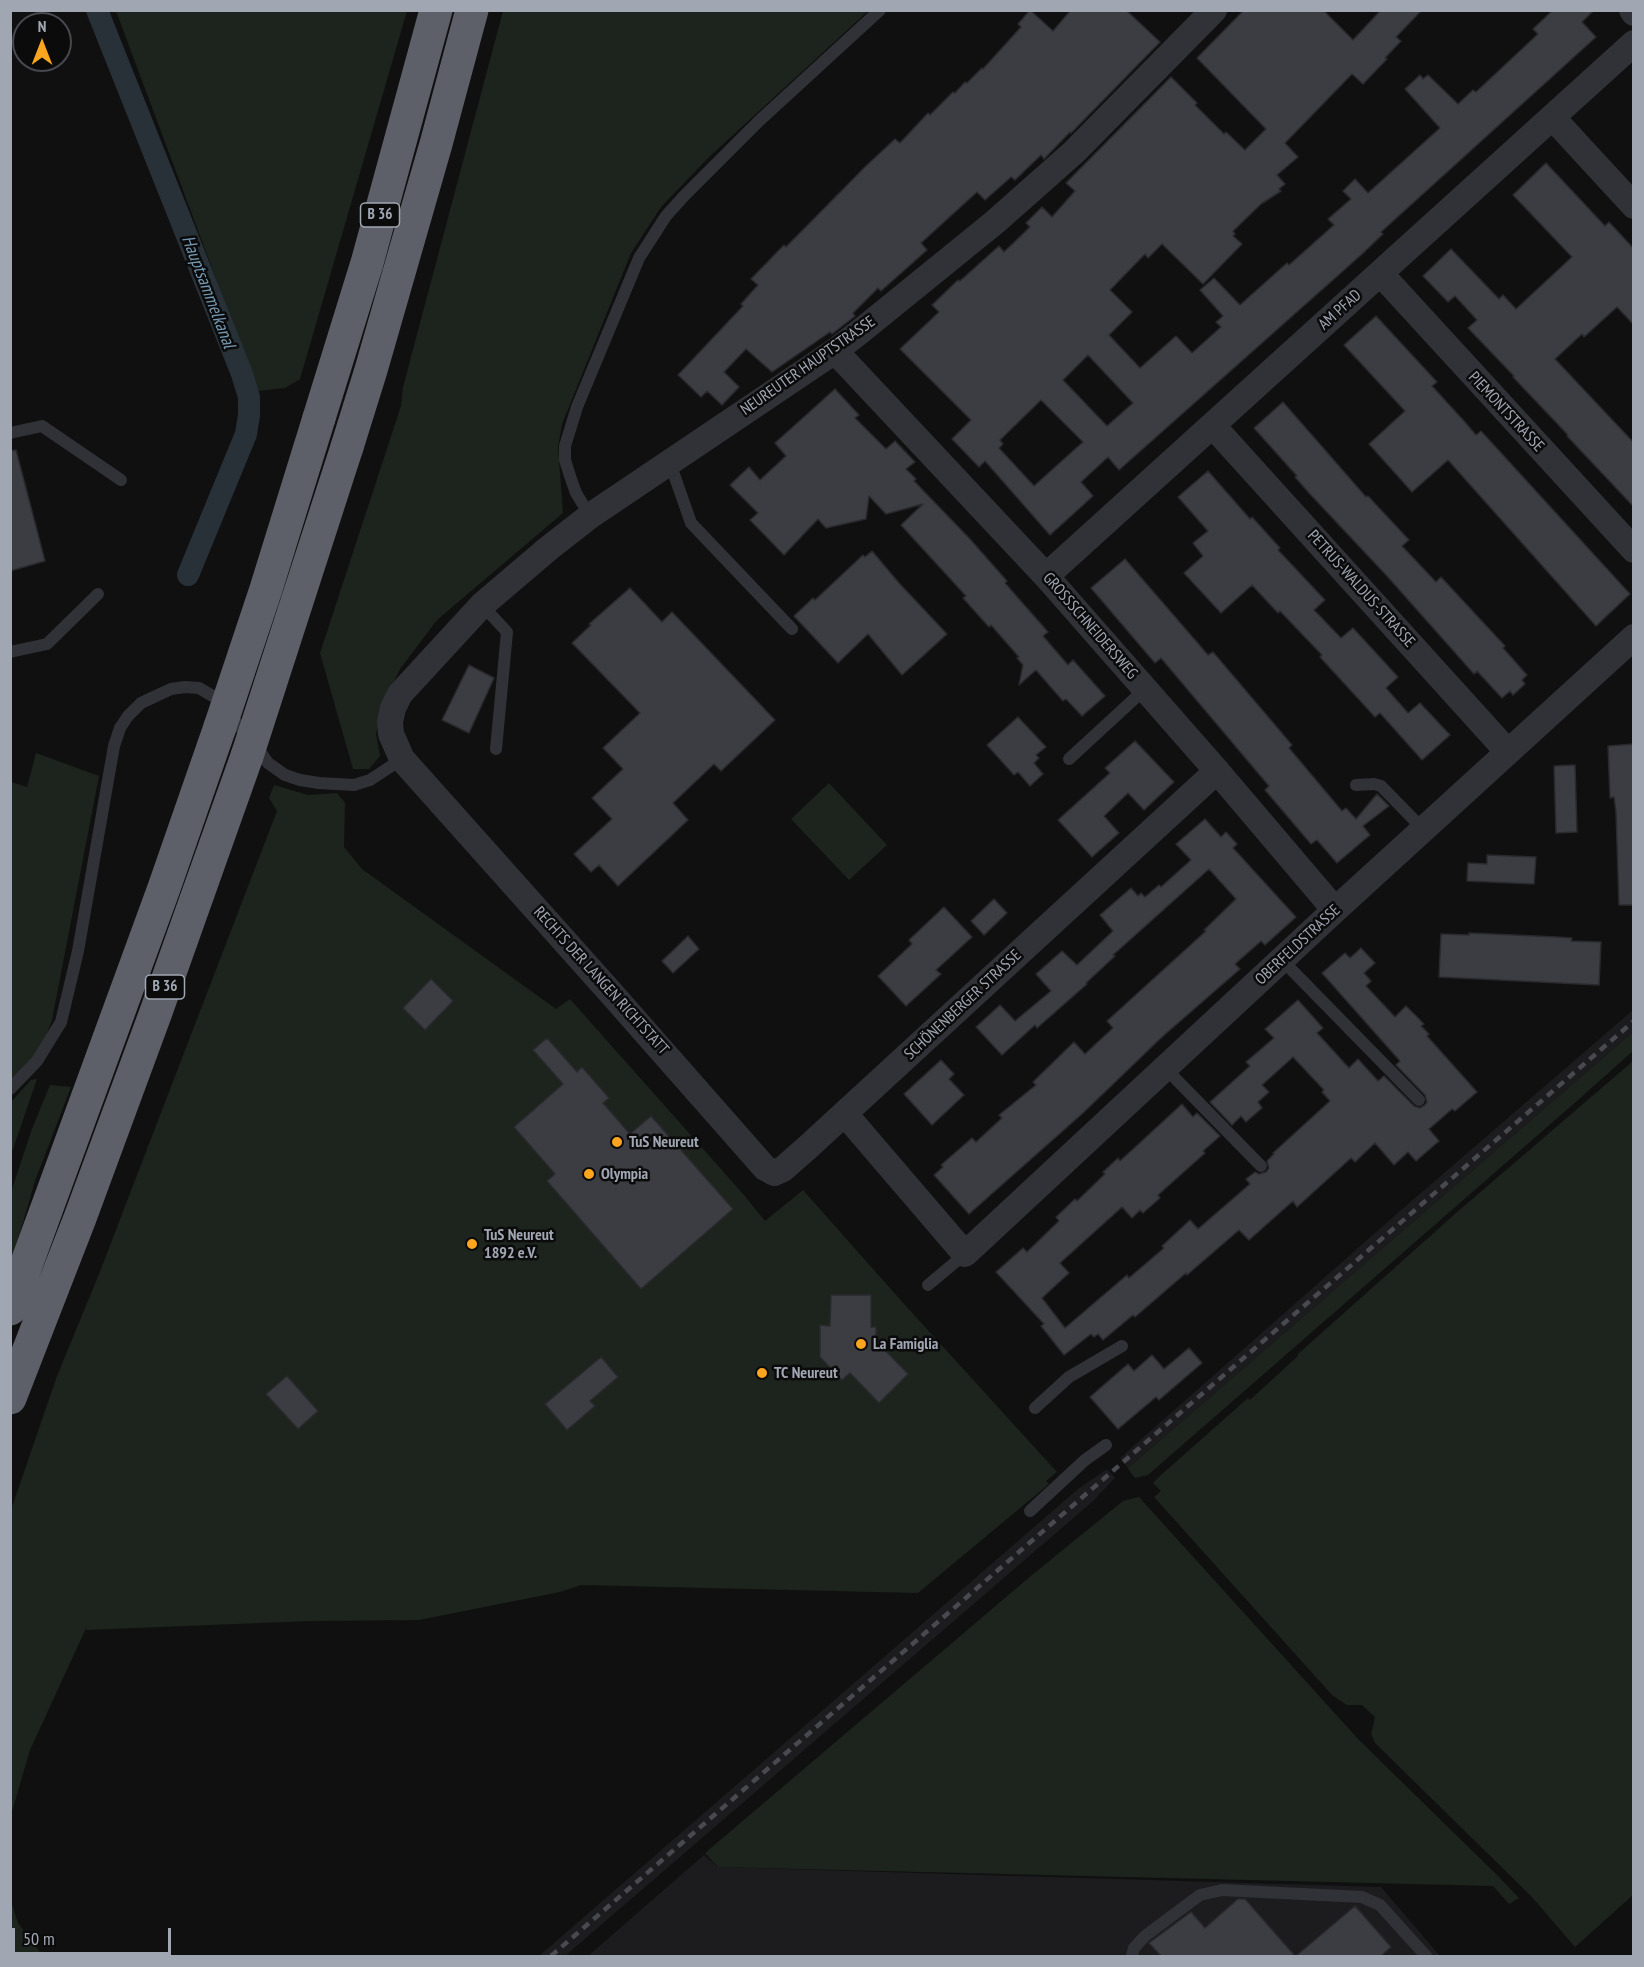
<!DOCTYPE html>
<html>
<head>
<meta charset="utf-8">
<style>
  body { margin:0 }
  #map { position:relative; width:1644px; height:1967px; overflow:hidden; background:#101011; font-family:"PT Sans Narrow",sans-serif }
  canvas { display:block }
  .frame { position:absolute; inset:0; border:12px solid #a0a7b3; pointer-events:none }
  .north { position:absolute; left:12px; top:12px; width:60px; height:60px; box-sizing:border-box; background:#0b0b0c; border:2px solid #47494f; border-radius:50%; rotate:0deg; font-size:16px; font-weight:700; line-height:24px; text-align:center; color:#a0a7b3 }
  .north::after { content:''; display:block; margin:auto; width:21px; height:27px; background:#fba61e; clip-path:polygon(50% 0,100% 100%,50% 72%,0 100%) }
  .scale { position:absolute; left:12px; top:1928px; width:159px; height:27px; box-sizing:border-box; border:3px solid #a0a7b3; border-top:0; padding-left:8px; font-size:18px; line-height:21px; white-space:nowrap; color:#a0a7b3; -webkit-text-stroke:4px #0b0b0c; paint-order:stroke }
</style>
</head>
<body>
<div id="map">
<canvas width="1644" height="1967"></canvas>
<div class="frame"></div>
<div class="north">N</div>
<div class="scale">50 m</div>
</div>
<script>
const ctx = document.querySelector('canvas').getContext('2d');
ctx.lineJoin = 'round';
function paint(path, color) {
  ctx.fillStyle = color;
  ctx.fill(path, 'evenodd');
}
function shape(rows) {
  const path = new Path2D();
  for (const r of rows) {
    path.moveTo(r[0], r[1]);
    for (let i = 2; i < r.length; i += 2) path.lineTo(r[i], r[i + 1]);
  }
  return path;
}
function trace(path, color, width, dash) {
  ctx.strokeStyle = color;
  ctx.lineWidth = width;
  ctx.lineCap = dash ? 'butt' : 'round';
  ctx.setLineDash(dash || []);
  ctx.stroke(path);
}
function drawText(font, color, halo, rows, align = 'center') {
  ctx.font = font + ' "PT Sans Narrow",sans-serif';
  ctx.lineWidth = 5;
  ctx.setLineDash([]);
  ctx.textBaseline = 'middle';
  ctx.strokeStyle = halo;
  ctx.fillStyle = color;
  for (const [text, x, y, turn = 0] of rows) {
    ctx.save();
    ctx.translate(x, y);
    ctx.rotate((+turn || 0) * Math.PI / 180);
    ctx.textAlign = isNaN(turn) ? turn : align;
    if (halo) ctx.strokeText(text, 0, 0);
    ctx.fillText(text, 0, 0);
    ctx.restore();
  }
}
const built = shape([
  [1633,1010,1633,1032,1128,1468,1120,1458,1400,1211],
  [1107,1469,1115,1478,1092,1502,565,1956,539,1956,1078,1489],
  [704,1855,718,1867,1381,1887,1440,1956,588,1956]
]);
const green = shape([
  [116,11,407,11,300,379,285,388,258,391],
  [503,11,868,11,709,157,661,207,631,253,562,424,558,447,563,513,437,620,400,669,385,699,376,734,380,756,369,769,353,769,320,653,401,406,403,387],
  [36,753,99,776,52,1020,37,1061,11,1089,11,782,27,787],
  [829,783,887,845,849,880,791,819],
  [274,785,308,795,337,793,345,803,344,847,362,869,556,1009,570,999,744,1195,765,1221,803,1190,905,1305,1057,1472,1046,1481,1049,1484,918,1593,581,1585,560,1592,419,1620,311,1621,86,1630,87,1626,30,1750,11,1815,11,1510,57,1376,99,1274,277,811,269,798],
  [1633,1032,1633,1051,1578,1100,1148,1475,1135,1478,1131,1473,1128,1468],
  [1633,1061,1633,1895,1575,1947,1532,1897,1375,1743,1371,1734,1375,1717,1362,1705,1347,1705,1332,1695,1154,1497,1161,1491,1153,1483,1161,1475,1248,1398,1250,1400,1298,1356,1298,1354,1456,1213],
  [37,1079,11,1155,11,1102,31,1080],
  [50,1085,71,1087,35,1181,11,1264,11,1192,32,1129],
  [1139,1497,1359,1740,1497,1875,1519,1898,1509,1904,1493,1886,718,1867,705,1853,1032,1575,1123,1501],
  [10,1898,18,1923,43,1956,11,1956]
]);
const canal = shape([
  [97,10,242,374,249,397,249,415,246,434,188,575]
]);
const building = shape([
  [1030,10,1053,31,1071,10,1126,10,1160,42,1071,133,1070,132,1044,159,1041,155,1015,180,1011,177,985,200,977,192,921,243,927,250,881,291,878,288,853,313,855,316,832,334,830,332,772,372,746,349,724,372,739,387,722,405,707,391,701,397,678,375,743,306,741,304,758,285,751,279,784,245,786,247,866,166,895,139,900,143,928,113,930,115,953,92,955,93,965,82,967,83,982,68,983,69,1021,27,1018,24,1030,10],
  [1244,10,1323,10,1353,40,1381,10,1422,10,1396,37,1401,41,1385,58,1387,59,1363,84,1352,74,1285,143,1298,157,1277,175,1285,184,1279,189,1281,191,1261,204,1233,231,1235,234,1233,236,1242,244,1203,284,1162,244,1148,258,1145,254,1110,290,1132,312,1109,335,1140,368,1176,336,1192,353,1221,327,1216,322,1223,316,1200,290,1214,278,1240,305,1287,263,1289,265,1334,225,1328,219,1351,199,1343,191,1355,179,1368,193,1440,128,1405,89,1420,75,1423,79,1428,75,1458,104,1473,90,1476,92,1538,34,1533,29,1553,10,1594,10,1582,22,1596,37,1381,232,1383,234,1361,255,1119,470,1108,457,1081,482,1093,496,1050,535,985,461,979,467,952,439,971,420,900,349,939,312,932,305,958,280,960,281,999,246,1004,252,1030,227,1026,223,1042,207,1052,217,1075,191,1066,183,1171,77,1197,103,1195,105,1224,134,1226,132,1245,150,1266,129,1197,58,1244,10],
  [1088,355,1133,403,1107,426,1063,380,1088,355],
  [1041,400,1083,442,1034,486,999,448,1003,444,1000,440,1041,400],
  [1546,163,1605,226,1609,222,1634,249,1634,325,1617,307,1584,337,1582,334,1555,359,1634,443,1634,507,1567,436,1568,435,1513,377,1514,376,1468,328,1477,320,1455,296,1448,302,1423,276,1451,249,1499,299,1503,295,1516,309,1572,257,1513,195,1546,163],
  [1376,316,1437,382,1432,386,1464,421,1476,435,1481,431,1630,594,1596,626,1448,460,1412,492,1369,444,1405,411,1344,345,1376,316],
  [835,389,859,415,855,418,886,449,895,441,915,462,906,469,916,479,914,481,969,538,1007,581,1005,583,1048,632,1043,636,1068,665,1073,660,1105,696,1082,716,1066,699,1063,701,1036,670,1019,685,1023,665,1017,658,1019,657,991,625,989,627,963,598,966,596,901,525,923,504,886,514,869,496,866,519,826,528,818,519,784,555,750,520,758,513,730,485,749,467,760,480,786,456,775,443,835,389],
  [1283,402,1366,497,1368,496,1409,540,1402,546,1436,582,1441,577,1505,646,1503,648,1527,675,1522,680,1525,684,1513,695,1510,691,1502,698,1477,671,1474,674,1387,576,1310,494,1295,477,1297,476,1254,428,1283,402],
  [16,450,45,561,10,571,10,451,16,450],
  [1208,471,1250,519,1252,517,1280,548,1278,550,1325,600,1314,610,1341,638,1353,628,1398,677,1386,688,1408,713,1420,703,1450,735,1422,760,1380,713,1375,717,1320,657,1322,655,1280,611,1278,613,1252,585,1221,613,1184,573,1203,556,1193,543,1208,531,1178,497,1208,471],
  [872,551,899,583,947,634,902,675,868,634,838,663,794,616,813,598,815,600,863,555,865,557,872,551],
  [1125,559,1208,655,1213,652,1292,745,1289,748,1342,811,1346,808,1356,819,1377,794,1389,806,1363,826,1370,835,1337,863,1317,840,1311,844,1265,790,1269,786,1161,658,1155,663,1091,588,1125,559],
  [630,588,662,622,672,612,775,720,721,771,714,764,673,803,688,820,618,886,599,865,591,872,574,854,612,819,592,798,623,769,603,748,640,713,572,643,591,625,589,624,630,588],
  [469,665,494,678,469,733,442,720,469,665],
  [1018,717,1046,747,1036,755,1039,758,1034,763,1043,774,1030,786,1018,772,1014,775,987,745,1018,717],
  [1135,741,1174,782,1144,810,1128,793,1104,816,1119,833,1092,857,1058,820,1110,773,1105,768,1135,741],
  [1634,744,1634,905,1619,905,1616,812,1614,797,1610,798,1608,746,1634,744],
  [1575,765,1577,832,1556,833,1554,766,1575,765],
  [1205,819,1221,837,1226,832,1237,844,1233,848,1296,917,1265,945,1261,941,1235,964,1240,969,1162,1037,1083,1113,969,1214,934,1175,943,1167,941,1165,972,1138,976,1142,1002,1118,999,1115,1036,1085,1033,1082,1074,1042,1085,1054,1113,1028,1107,1021,1206,931,1204,930,1236,899,1209,869,1113,955,1115,956,1086,983,1087,984,1037,1028,1035,1025,1002,1055,976,1027,1000,1005,1015,1021,1051,991,1036,974,1062,951,1077,965,1113,931,1100,915,1131,888,1138,896,1141,893,1145,897,1159,885,1161,887,1191,860,1176,844,1205,819],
  [1487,855,1536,857,1534,884,1467,881,1468,863,1487,864,1487,855],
  [994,899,1007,913,984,935,971,921,994,899],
  [944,907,972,937,936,970,941,974,906,1006,878,976,912,944,909,940,944,907],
  [1469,933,1558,937,1572,938,1571,941,1601,942,1599,985,1439,977,1441,934,1469,935,1469,933],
  [688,936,699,949,673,973,662,961,688,936],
  [1361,948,1375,963,1364,973,1371,981,1366,986,1395,1017,1406,1006,1424,1024,1421,1026,1429,1034,1427,1036,1477,1092,1455,1111,1452,1109,1429,1129,1439,1141,1416,1161,1408,1152,1394,1165,1375,1143,1355,1162,1351,1158,1297,1207,1293,1201,1249,1240,1239,1230,1187,1275,1186,1273,1135,1317,1133,1315,1103,1340,1098,1334,1094,1337,1091,1334,1064,1355,1041,1326,1044,1324,996,1272,1023,1248,1027,1252,1059,1221,1056,1217,1075,1199,1077,1201,1105,1174,1103,1172,1118,1158,1120,1161,1131,1151,1182,1104,1193,1117,1197,1113,1220,1136,1203,1151,1205,1153,1158,1195,1160,1198,1143,1213,1140,1210,1132,1218,1122,1207,1060,1263,1069,1273,1042,1298,1065,1328,1127,1275,1129,1278,1164,1248,1162,1246,1190,1220,1198,1229,1250,1184,1246,1179,1255,1172,1259,1174,1266,1172,1269,1168,1267,1161,1274,1154,1273,1153,1330,1101,1322,1092,1324,1090,1293,1057,1262,1085,1269,1092,1258,1102,1262,1108,1246,1122,1241,1116,1232,1125,1210,1102,1250,1066,1246,1062,1274,1038,1265,1029,1298,1000,1323,1028,1317,1033,1349,1068,1358,1059,1378,1081,1384,1076,1414,1106,1420,1108,1425,1105,1427,1102,1425,1095,1396,1065,1400,1061,1322,973,1345,953,1350,958,1361,948],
  [431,979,453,1001,425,1030,403,1008,431,979],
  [547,1038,577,1072,582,1067,609,1098,603,1103,630,1134,651,1116,733,1209,641,1289,547,1181,555,1174,514,1127,563,1084,533,1050,547,1038],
  [941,1060,954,1074,949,1079,964,1095,932,1125,904,1094,941,1060],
  [831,1295,871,1295,871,1327,876,1327,876,1337,882,1343,880,1345,908,1374,879,1403,850,1373,842,1380,820,1357,820,1325,830,1326,831,1295],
  [1189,1348,1202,1363,1159,1400,1156,1397,1118,1429,1090,1397,1128,1364,1134,1371,1152,1355,1164,1369,1189,1348],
  [601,1357,618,1377,590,1401,595,1406,567,1430,545,1404,601,1357],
  [287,1376,318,1411,298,1429,266,1394,287,1376],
  [1238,1899,1245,1899,1295,1956,1161,1956,1149,1943,1191,1912,1205,1928,1238,1899],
  [1355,1906,1391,1947,1381,1956,1296,1956,1355,1906]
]);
const lane = shape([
  [10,433,42,426,121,480],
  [670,463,691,523,792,629],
  [590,516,576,493,571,479,565,460,565,446,577,407,639,258,666,216,684,196,759,121,880,10],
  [482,605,507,632,496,749],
  [10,652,47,644,98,594],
  [1069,759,1145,689],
  [1356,785,1374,784,1381,786,1423,829],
  [1282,960,1419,1100],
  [1165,1068,1261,1166],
  [10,1089,37,1061,61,1022,78,951,114,746,120,728,128,716,141,703,171,689,185,687,199,688,216,698,259,750,268,763,285,775,300,780,319,783,354,785,370,780,402,759],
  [928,1285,965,1254],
  [1035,1408,1069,1377,1122,1346],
  [1030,1511,1085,1460,1106,1445],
  [1132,1956,1134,1948,1145,1936,1200,1895,1222,1890,1362,1897,1380,1905,1426,1956]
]);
const street = shape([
  [1214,10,1074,152,995,222,862,330,835,351,590,516,549,548,482,605,400,694,393,708,390,722,391,734,402,759,611,993,765,1168,774,1173,783,1169,808,1147,1217,771],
  [1632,10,1634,13],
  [1552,117,1634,206],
  [1380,273,1634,550],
  [835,351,1046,576,1217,771,1335,910],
  [1213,426,1508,752],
  [1046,576,1634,43],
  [845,1114,965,1254,1335,910,1634,637]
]);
const highway = shape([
  [319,418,367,263,436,10],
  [347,447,371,370,436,144,472,10],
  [10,1309,164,888,220,727],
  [10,1398,80,1218,156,1012,247,756]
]);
const rail = shape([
  [551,1956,1634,1021]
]);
const highwayBridge = shape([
  [220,727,266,589,319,418],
  [247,756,347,447]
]);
const markers = [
  [617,1142,6,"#fba61e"],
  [589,1174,6,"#fba61e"],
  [472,1244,6,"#fba61e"],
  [861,1344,6,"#fba61e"],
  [762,1373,6,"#fba61e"]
];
const shields = [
  [380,215,39],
  [165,987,39]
];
const shieldNames = [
  ["B 36",380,215],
  ["B 36",165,987]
];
const streetNames = [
  ["AM PFAD",1340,310,-42],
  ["NEUREUTER HAUPTSTRASSE",808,366,-35],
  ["PIEMONTSTRASSE",1506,412,47],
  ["PETRUS-WALDUS-STRASSE",1361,589,48],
  ["GROSSSCHNEIDERSWEG",1090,626,49],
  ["OBERFELDSTRASSE",1298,945,-43],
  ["RECHTS DER LANGEN RICHTSTATT",601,981,48],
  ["SCHÖNENBERGER STRASSE",963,1005,-43]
];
const poiNames = [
  ["TuS Neureut",629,1142],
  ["Olympia",601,1174],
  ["TuS Neureut",484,1235],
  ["1892 e.V.",484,1253],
  ["La Famiglia",873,1344],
  ["TC Neureut",774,1373]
];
const waterNames = [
  ["Hauptsammelkanal",208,292,69]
];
paint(built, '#1c1c1e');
paint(green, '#1c241d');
trace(canal, '#283137', 22);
paint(building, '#3c3d42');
trace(building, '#2a2a2e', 1.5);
trace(lane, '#313237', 12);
trace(street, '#313237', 26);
trace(highway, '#5d6068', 33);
trace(rail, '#484a50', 4.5, [8, 6]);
trace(highwayBridge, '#5d6068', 33);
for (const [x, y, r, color] of markers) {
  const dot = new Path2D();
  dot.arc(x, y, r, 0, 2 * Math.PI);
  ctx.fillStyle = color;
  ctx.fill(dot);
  trace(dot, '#0b0b0c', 2);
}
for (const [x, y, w] of shields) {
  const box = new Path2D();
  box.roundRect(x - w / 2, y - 12, w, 24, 4.5);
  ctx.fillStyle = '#0b0b0c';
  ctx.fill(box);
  trace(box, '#a0a7b3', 1.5);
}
drawText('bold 15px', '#a0a7b3', null, shieldNames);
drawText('16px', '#a0a7b3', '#0b0b0c', streetNames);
drawText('bold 16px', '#a0a7b3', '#0b0b0c', poiNames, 'left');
drawText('italic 18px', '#7498b1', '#0b0b0c', waterNames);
</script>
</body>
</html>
